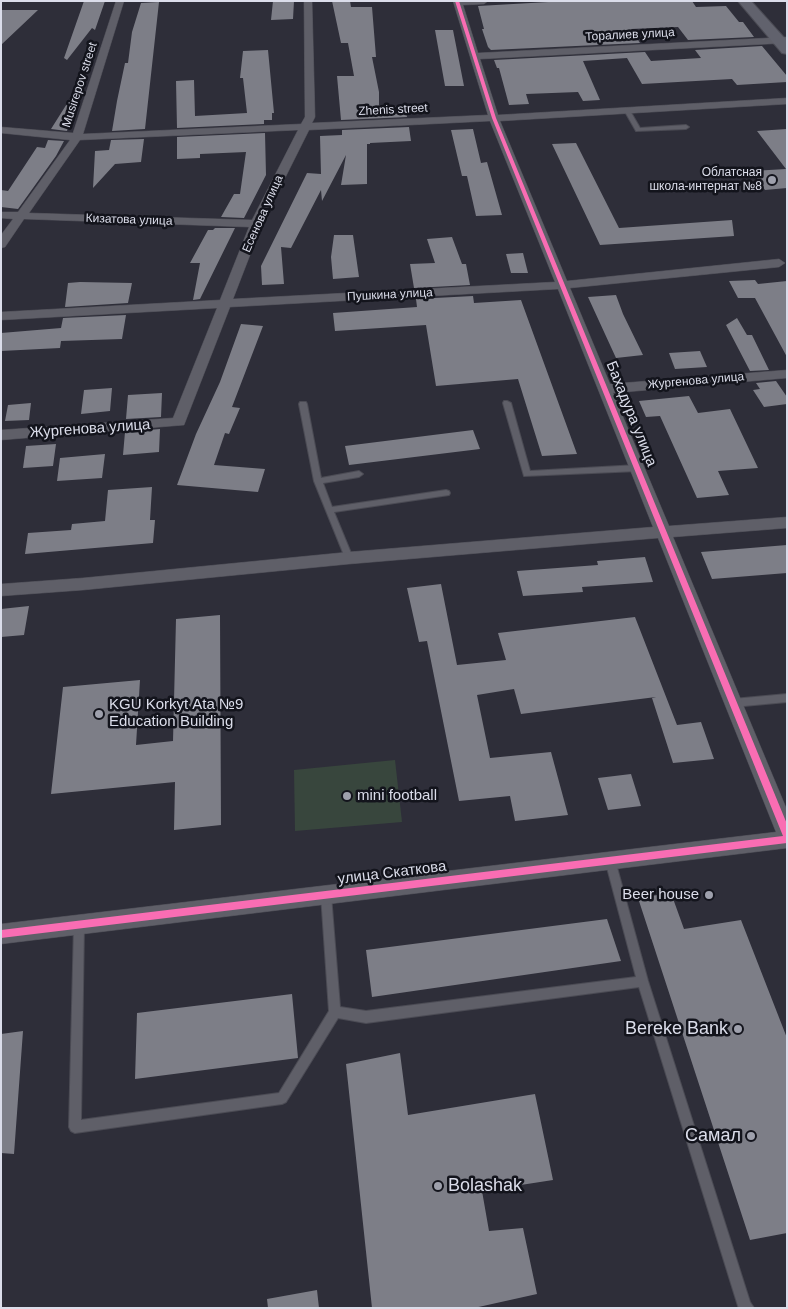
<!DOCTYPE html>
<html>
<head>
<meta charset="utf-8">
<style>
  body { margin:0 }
  #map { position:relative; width:788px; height:1309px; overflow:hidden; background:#2e2e39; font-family:Helvetica,sans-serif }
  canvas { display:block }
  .frame { position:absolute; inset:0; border:2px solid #dbddea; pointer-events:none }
</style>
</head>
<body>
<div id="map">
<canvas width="788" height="1309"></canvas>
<div class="frame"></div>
</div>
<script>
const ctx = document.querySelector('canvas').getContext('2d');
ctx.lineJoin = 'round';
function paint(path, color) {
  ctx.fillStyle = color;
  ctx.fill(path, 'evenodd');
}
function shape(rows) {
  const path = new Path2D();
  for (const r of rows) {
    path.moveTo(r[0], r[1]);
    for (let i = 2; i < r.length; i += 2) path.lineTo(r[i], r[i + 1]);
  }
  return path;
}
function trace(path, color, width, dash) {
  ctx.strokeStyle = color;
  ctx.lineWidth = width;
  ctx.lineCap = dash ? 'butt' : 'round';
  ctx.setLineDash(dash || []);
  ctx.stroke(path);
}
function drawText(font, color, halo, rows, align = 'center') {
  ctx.font = font + ' Helvetica,sans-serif';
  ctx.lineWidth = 5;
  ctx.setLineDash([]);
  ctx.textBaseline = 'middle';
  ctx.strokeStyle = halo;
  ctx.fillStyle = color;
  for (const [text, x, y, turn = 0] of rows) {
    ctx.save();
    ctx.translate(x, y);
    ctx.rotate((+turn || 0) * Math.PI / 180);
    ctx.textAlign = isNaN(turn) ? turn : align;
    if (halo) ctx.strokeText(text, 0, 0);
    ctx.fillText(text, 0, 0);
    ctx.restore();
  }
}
const green = shape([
  [395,760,402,822,295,831,294,770]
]);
const building = shape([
  [84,1,105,1,95,30,92,28,67,60,64,58],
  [273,1,294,1,293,19,271,20],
  [332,1,350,1,351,7,372,7,376,57,372,57,379,92,379,105,405,107,407,117,341,120,337,76,354,76,348,43,341,43],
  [566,1,692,1,696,7,726,6,739,22,743,22,754,37,688,40,678,27,631,29,640,43,491,50,488,47,482,29,484,29,478,6],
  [159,2,145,129,112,131,117,101,125,63,128,63,132,32,141,3],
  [1,10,38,10,1,45],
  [435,30,453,30,464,86,445,86],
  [762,46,787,76,787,82,737,85,732,79,642,84,627,58,583,61,600,100,583,101,578,92,526,94,529,104,509,105,499,68,497,68,494,60,645,52,651,61,701,58,695,50],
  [268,50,274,113,272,113,272,120,264,120,264,124,177,128,176,81,194,80,195,116,247,113,243,78,240,78,243,51],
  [75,91,78,92,67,131,51,129],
  [409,127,411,141,370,143,370,144,367,144,367,184,341,185,346,155,322,201,321,190,291,248,281,247,284,284,262,285,261,266,307,173,321,174,320,136,342,135,342,130],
  [473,129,481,163,487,162,502,215,476,216,467,176,462,176,451,130],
  [787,129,787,188,765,190,752,171,786,169,757,131],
  [265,133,266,175,244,218,221,217,234,194,240,194,246,152,200,154,200,158,177,159,177,137],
  [144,139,141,162,115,164,93,188,95,151,109,150,111,140],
  [48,140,64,141,56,156,18,209,1,207,1,190,8,191,37,147,45,148],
  [576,143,619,228,732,220,734,236,600,245,552,144],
  [215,228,235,228,200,299,193,300,200,263,190,263,208,230,213,230],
  [334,235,353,235,359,277,333,279,331,257],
  [452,237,462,264,466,264,470,285,414,288,410,264,435,263,427,239],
  [523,253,528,273,511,273,506,254],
  [755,280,758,284,787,281,787,357,755,298,738,298,729,281],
  [68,283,80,282,132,283,128,303,65,307],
  [616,295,623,314,643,355,616,358,588,297],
  [473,296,474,303,521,300,577,454,542,456,518,379,436,386,426,325,335,331,333,313,417,307,416,299],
  [126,315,122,339,61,341,60,348,1,351,1,333,61,328,63,318],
  [737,318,747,335,752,335,769,370,750,371,726,325],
  [241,324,263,326,232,407,240,408,229,434,225,433,214,465,265,469,258,492,177,485,196,434,220,382],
  [700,351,707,367,675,369,669,353],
  [776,381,787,397,787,404,764,407,753,390,760,389,756,383],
  [112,388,110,411,81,414,84,390],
  [162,393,161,417,126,419,128,395],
  [689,396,698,413,730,409,758,468,718,471,729,495,697,498,660,416,646,417,639,401],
  [31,403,29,420,5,421,8,405],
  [160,429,159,452,123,455,125,432],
  [473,430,480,449,349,465,345,446],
  [56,444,53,466,23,468,26,446],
  [105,454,102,478,57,481,60,458],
  [152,487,150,520,155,520,153,543,25,554,28,533,71,530,72,524,105,521,108,490],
  [787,545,787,573,712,579,701,552],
  [645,557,653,582,582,587,583,592,523,596,517,571,598,565,597,561],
  [441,584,457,665,506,660,498,633,635,617,677,725,701,722,714,759,673,763,652,698,656,697,521,714,514,689,477,695,490,758,551,752,568,815,515,821,510,796,459,801,427,641,419,642,407,588],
  [29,606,24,635,1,637,1,609],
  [220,615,221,825,174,830,175,782,51,794,63,687,140,680,136,745,173,741,176,619],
  [631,774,641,806,608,810,598,778],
  [671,893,684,929,741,920,787,1038,787,1233,750,1240,638,898],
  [607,919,621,961,372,997,366,950],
  [292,994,298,1058,135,1079,137,1013],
  [23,1031,14,1154,1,1153,1,1034],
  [400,1053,408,1115,535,1094,553,1180,482,1191,489,1231,523,1228,537,1294,474,1308,372,1308,346,1064],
  [317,1290,319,1308,268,1308,267,1299]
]);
const lane = shape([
  [625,109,629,109,640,128,686,125,689,127,686,129,636,131,624,110,625,109],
  [504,401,507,401,511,403,530,471,638,465,642,468,638,471,524,476,503,403,504,401],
  [300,402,306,402,307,404,321,478,359,471,363,474,359,477,323,483,332,507,446,490,449,491,450,493,449,495,334,512,353,558,352,560,346,560,314,481,299,404,300,402],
  [787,694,787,702,733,707,730,706,728,703,730,700,733,699,787,694],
  [610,855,614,857,615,860,648,981,750,1302,754,1308,739,1308,738,1306,639,987,366,1023,338,1018,286,1102,282,1104,75,1133,71,1131,69,1127,74,925,75,922,79,920,83,922,84,925,81,1120,279,1093,329,1011,321,895,322,892,326,890,330,892,331,895,340,1007,366,1011,636,977,605,860,606,857,610,855]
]);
const street = shape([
  [116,1,124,1,83,134,301,124,305,117,304,1,312,1,315,117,312,123,488,115,453,1,488,1,484,4,463,5,478,53,787,37,787,43,480,59,498,115,787,98,787,104,500,121,567,281,779,259,785,263,779,267,570,288,610,384,787,370,787,378,613,393,669,526,787,517,787,528,673,537,787,810,787,848,1,944,1,924,776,832,658,538,349,564,83,590,1,596,1,584,83,578,349,552,653,527,558,289,230,307,184,425,1,440,1,430,173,418,217,308,1,320,1,312,220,300,249,227,24,219,5,247,1,248,1,235,13,219,1,218,1,212,18,212,70,140,1,133,1,127,73,133,116,1],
  [490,121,555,282,233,299,262,224,309,130,490,121],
  [298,130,252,220,29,213,80,140,298,130]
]);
const secondary = shape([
  [738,1,751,1,787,41,787,54,782,53,738,1]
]);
const cycleway = shape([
  [455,1,459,1,496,118,787,824,787,843,1,938,1,930,783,836,492,118,455,1]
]);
const markers = [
  [772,180,5,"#9ea0ac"],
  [99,714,5,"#9ea0ac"],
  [347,796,5,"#9ea0ac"],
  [709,895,5,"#9ea0ac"],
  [738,1029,5,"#9ea0ac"],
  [751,1136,5,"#9ea0ac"],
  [438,1186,5,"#9ea0ac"]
];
const farStreetnames = [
  ["Торалиев улица",630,35,-3],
  ["Musirepov street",80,85,-72],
  ["Zhenis street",393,110,-3],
  ["Есенова улица",263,214,-66],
  ["Кизатова улица",129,220,2],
  ["Пушкина улица",390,295,-3],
  ["Жургенова улица",696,381,-5]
];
const farPoinames = [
  ["Облатсная",762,173],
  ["школа-интернат №8",762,187]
];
const streetNames = [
  ["Бахадура улица",631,414,68],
  ["Жургенова улица",90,429,-4],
  ["улица Скаткова",392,873,-7]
];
const poiNames = [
  ["KGU Korkyt Ata №9",109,705],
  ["Education Building",109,722],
  ["mini football",357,796],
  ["Beer house",699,895,"right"]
];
const nearPoinames = [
  ["Bereke Bank",728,1029],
  ["Самал",741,1136],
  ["Bolashak",448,1186,"left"]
];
paint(green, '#38463d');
paint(building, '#7d7e87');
trace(lane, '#4b4b54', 2);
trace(street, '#4b4b54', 1);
trace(secondary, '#4b4b54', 2);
paint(lane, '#5f5f68');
paint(street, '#5f5f68');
paint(secondary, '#61626d');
paint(cycleway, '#f96db3');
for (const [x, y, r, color] of markers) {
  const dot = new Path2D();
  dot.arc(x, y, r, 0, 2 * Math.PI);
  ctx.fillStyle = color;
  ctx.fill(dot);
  trace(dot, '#13141c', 2);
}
drawText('12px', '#dbddea', '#13141c', farStreetnames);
drawText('12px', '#dbddea', '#13141c', farPoinames, 'right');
drawText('15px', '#dbddea', '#13141c', streetNames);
drawText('15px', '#dbddea', '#13141c', poiNames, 'left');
drawText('18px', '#dbddea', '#13141c', nearPoinames, 'right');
</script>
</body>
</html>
